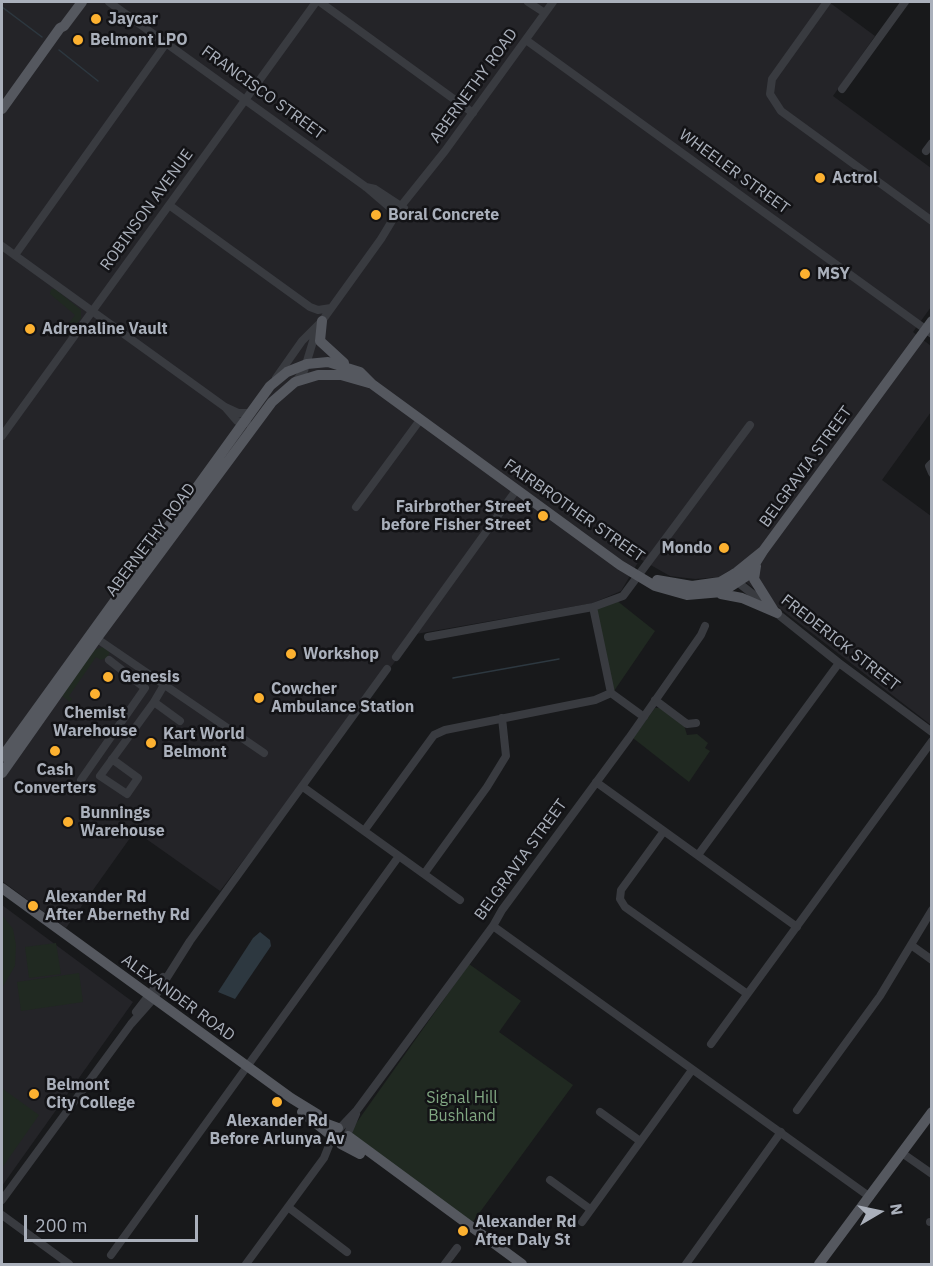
<!DOCTYPE html>
<html>
<head>
<meta charset="utf-8">
<style>
  body { margin:0 }
  #map { position:relative; width:933px; height:1266px; overflow:hidden; background:#18191b; font-family:"IBM Plex Sans",sans-serif }
  canvas { display:block }
  .frame { position:absolute; inset:0; border:3px solid #aab0bb; pointer-events:none }
  .north { position:absolute; left:849px; top:1182px; width:60px; height:60px; -webkit-text-stroke:4px #131316; paint-order:stroke; rotate:81deg; font-size:16px; font-weight:700; line-height:24px; text-align:center; color:#aab0bb }
  .north::after { content:''; display:block; margin:auto; width:21px; height:27px; background:#aab0bb; clip-path:polygon(50% 0,100% 100%,50% 72%,0 100%) }
  .scale { position:absolute; left:24px; top:1215px; width:174px; height:27px; box-sizing:border-box; border:3px solid #aab0bb; border-top:0; padding-left:8px; font-size:18px; line-height:21px; white-space:nowrap; color:#aab0bb; -webkit-text-stroke:4px #131316; paint-order:stroke }
</style>
</head>
<body>
<div id="map">
<canvas width="933" height="1266"></canvas>
<div class="frame"></div>
<div class="north">N</div>
<div class="scale">200 m</div>
</div>
<script>
const ctx = document.querySelector('canvas').getContext('2d');
ctx.lineJoin = 'round';
function paint(path, color) {
  ctx.fillStyle = color;
  ctx.fill(path, 'evenodd');
}
function shape(rows) {
  const path = new Path2D();
  for (const r of rows) {
    path.moveTo(r[0], r[1]);
    for (let i = 2; i < r.length; i += 2) path.lineTo(r[i], r[i + 1]);
  }
  return path;
}
function trace(path, color, width, dash) {
  ctx.strokeStyle = color;
  ctx.lineWidth = width;
  ctx.lineCap = dash ? 'butt' : 'round';
  ctx.setLineDash(dash || []);
  ctx.stroke(path);
}
function drawText(font, color, halo, rows, align = 'center') {
  ctx.font = font + ' "IBM Plex Sans",sans-serif';
  ctx.lineWidth = 5;
  ctx.setLineDash([]);
  ctx.textBaseline = 'middle';
  ctx.strokeStyle = halo;
  ctx.fillStyle = color;
  for (const [text, x, y, turn = 0] of rows) {
    ctx.save();
    ctx.translate(x, y);
    ctx.rotate((+turn || 0) * Math.PI / 180);
    ctx.textAlign = isNaN(turn) ? turn : align;
    if (halo) ctx.strokeText(text, 0, 0);
    ctx.fillText(text, 0, 0);
    ctx.restore();
  }
}
const built = shape([
  [2,2,829,2,875,36,833,96,931,168,931,307,913,332,931,346,931,412,882,480,931,516,931,725,730,570,719,577,695,579,670,576,640,559,621,591,593,603,416,634,220,891,135,831,66,928,2,881],
  [2,905,133,1002,2,1186]
]);
const green = shape([
  [51,289,55,289,81,310,81,318,68,336,61,334,75,315,50,294],
  [616,600,655,631,612,694,593,607],
  [103,647,110,651,108,657,101,660,96,657,69,696,72,699,70,702,62,696,94,650],
  [655,708,661,708,684,725,687,735,697,734,708,743,705,748,710,751,689,782,633,738],
  [2,915,13,929,16,945,15,966,2,988],
  [56,943,61,974,29,978,25,947],
  [469,964,521,1001,499,1032,573,1085,472,1223,353,1136,352,1129],
  [79,973,83,1002,21,1011,17,982],
  [3,1089,39,1115,2,1168,2,1091]
]);
const water = shape([
  [260,932,270,940,271,946,235,999,218,992,253,938]
]);
const stream = shape([
  [2,7,42,37],
  [59,50,98,81],
  [453,678,559,659]
]);
const minor = shape([
  [109,2,366,187,401,217],
  [320,2,473,113],
  [528,2,545,13],
  [827,2,772,79,770,94,781,111,932,221],
  [526,40,932,334],
  [842,89,905,2],
  [926,151,932,143],
  [366,187,375,189,404,208],
  [169,205,310,307,318,310,331,308],
  [2,246,225,407,238,413,250,413],
  [15,255,167,42],
  [276,378,302,341,322,321,381,239,401,206,445,151,553,2],
  [295,382,304,371,317,328],
  [225,407,237,421,247,423],
  [2,436,316,2],
  [932,463,929,466,932,473],
  [356,507,420,420],
  [735,580,839,663,932,732],
  [593,607,611,693,644,717],
  [93,636,264,753],
  [428,637,593,607,623,596,750,425],
  [396,657,517,489],
  [164,685,154,702,180,721],
  [655,700,687,724,696,723],
  [112,759,138,778,127,794,100,776,154,702],
  [81,780,145,688,109,660],
  [596,782,797,927],
  [303,787,460,900],
  [364,831,434,735,445,730,595,700,611,693],
  [664,831,621,890,620,899,625,907,746,993],
  [698,855,839,663],
  [424,874,487,787,506,756,502,718],
  [493,926,870,1197],
  [911,945,932,960],
  [136,1012,163,977],
  [711,1044,932,741],
  [797,1110,880,996,932,910],
  [600,1112,640,1141],
  [340,1128,357,1110,493,926,502,910,629,738,701,635,705,626],
  [348,1133,356,1114],
  [902,1153,932,1174],
  [550,1180,590,1209],
  [2,1200,131,1024,154,998,190,941,387,669],
  [288,1207,347,1252],
  [2,1215,69,1264],
  [582,1222,692,1070],
  [930,1222,932,1222],
  [111,1255,399,856],
  [246,1264,324,1158,332,1138],
  [445,1264,457,1248],
  [686,1264,781,1132]
]);
const major = shape([
  [2,109,60,28,64,26,82,2],
  [322,321,320,341,344,363],
  [756,566,754,579,774,611],
  [657,580,692,586,720,582,737,572,763,551,932,321],
  [721,594,742,598,777,613],
  [2,757,270,386,287,372,307,364,328,362,360,372,372,384,620,565,655,586,687,595,722,592,748,575,763,551],
  [2,773,97,638,272,402,295,382,318,375,341,375,369,383],
  [2,888,291,1098,317,1114,327,1124,338,1128],
  [302,1112,332,1136],
  [348,1136,522,1264],
  [341,1144,360,1154],
  [819,1264,932,1112]
]);
const markers = [
  [96,19,6,"#fcb130"],
  [78,40,6,"#fcb130"],
  [820,178,6,"#fcb130"],
  [376,215,6,"#fcb130"],
  [805,274,6,"#fcb130"],
  [30,329,6,"#fcb130"],
  [543,516,6,"#fcb130"],
  [724,548,6,"#fcb130"],
  [291,654,6,"#fcb130"],
  [108,677,6,"#fcb130"],
  [95,694,6,"#fcb130"],
  [259,698,6,"#fcb130"],
  [151,743,6,"#fcb130"],
  [55,751,6,"#fcb130"],
  [68,822,6,"#fcb130"],
  [33,906,6,"#fcb130"],
  [34,1094,6,"#fcb130"],
  [277,1102,6,"#fcb130"],
  [463,1231,6,"#fcb130"]
];
const poiNames = [
  ["Jaycar",108,19],
  ["Belmont LPO",90,40],
  ["Actrol",832,178],
  ["Boral Concrete",388,215],
  ["MSY",817,274],
  ["Adrenaline Vault",42,329],
  ["Fairbrother Street",531,507,"right"],
  ["before Fisher Street",531,525,"right"],
  ["Mondo",712,548,"right"],
  ["Workshop",303,654],
  ["Genesis",120,677],
  ["Cowcher",271,689],
  ["Ambulance Station",271,707],
  ["Chemist",95,713,"center"],
  ["Warehouse",95,731,"center"],
  ["Kart World",163,734],
  ["Belmont",163,752],
  ["Cash",55,770,"center"],
  ["Converters",55,788,"center"],
  ["Bunnings",80,813],
  ["Warehouse",80,831],
  ["Alexander Rd",45,897],
  ["After Abernethy Rd",45,915],
  ["Belmont",46,1085],
  ["City College",46,1103],
  ["Alexander Rd",277,1121,"center"],
  ["Before Arlunya Av",277,1139,"center"],
  ["Alexander Rd",475,1222],
  ["After Daly St",475,1240]
];
const streetNames = [
  ["ABERNETHY ROAD",474,86,-54],
  ["FRANCISCO STREET",263,93,36],
  ["WHEELER STREET",734,172,36],
  ["ROBINSON AVENUE",147,210,-54],
  ["BELGRAVIA STREET",806,467,-54],
  ["FAIRBROTHER STREET",574,511,35],
  ["ABERNETHY ROAD",151,540,-53],
  ["FREDERICK STREET",840,643,38],
  ["BELGRAVIA STREET",521,860,-54],
  ["ALEXANDER ROAD",178,998,36]
];
const parkNames = [
  ["Signal Hill",462,1098],
  ["Bushland",462,1116]
];
paint(built, '#242428');
paint(green, '#202921');
paint(water, '#2d3840');
trace(stream, '#2d3840', 1.5);
trace(minor, '#393b40', 8);
trace(major, '#55585f', 10);
for (const [x, y, r, color] of markers) {
  const dot = new Path2D();
  dot.arc(x, y, r, 0, 2 * Math.PI);
  ctx.fillStyle = color;
  ctx.fill(dot);
  trace(dot, '#131316', 2);
}
drawText('bold 16px', '#aab0bb', '#131316', poiNames, 'left');
drawText('16px', '#aab0bb', '#131316', streetNames);
drawText('16px', '#80a782', '#131316', parkNames);
</script>
</body>
</html>
